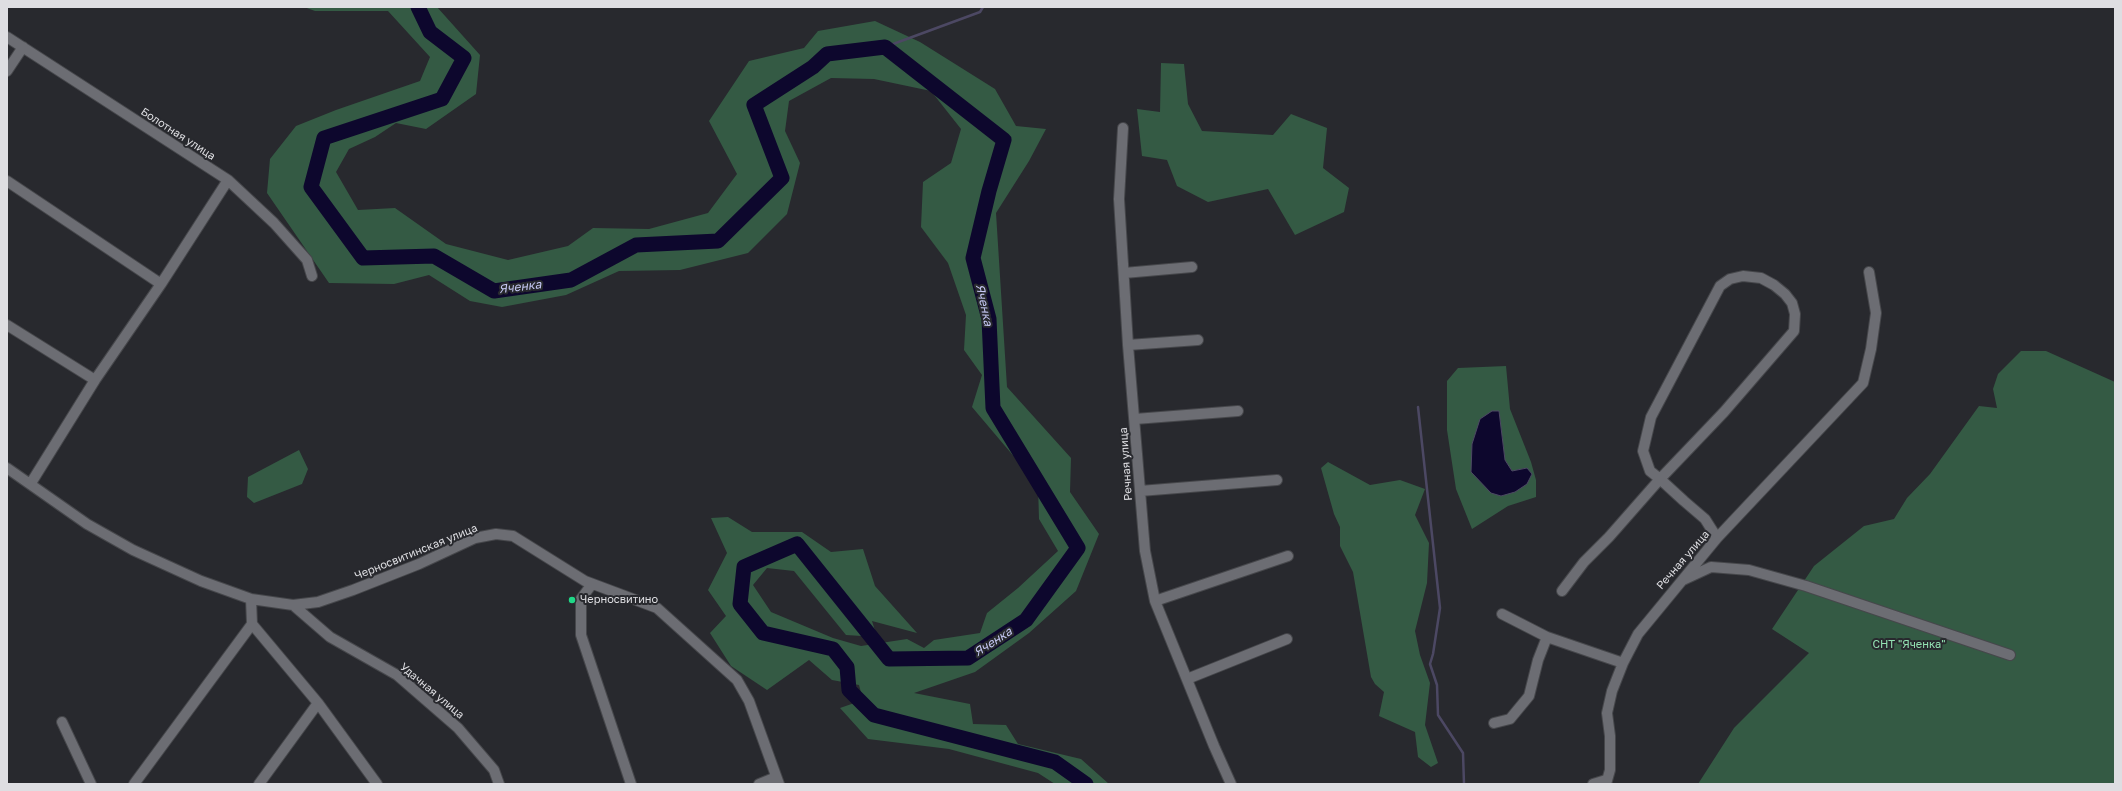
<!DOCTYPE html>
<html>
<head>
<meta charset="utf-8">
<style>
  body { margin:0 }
  #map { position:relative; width:2122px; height:791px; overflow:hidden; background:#28292e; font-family:"Golos Text",sans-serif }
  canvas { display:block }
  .frame { position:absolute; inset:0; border:8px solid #dedee2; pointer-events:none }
</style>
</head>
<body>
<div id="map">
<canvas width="2122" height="791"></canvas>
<div class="frame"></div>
</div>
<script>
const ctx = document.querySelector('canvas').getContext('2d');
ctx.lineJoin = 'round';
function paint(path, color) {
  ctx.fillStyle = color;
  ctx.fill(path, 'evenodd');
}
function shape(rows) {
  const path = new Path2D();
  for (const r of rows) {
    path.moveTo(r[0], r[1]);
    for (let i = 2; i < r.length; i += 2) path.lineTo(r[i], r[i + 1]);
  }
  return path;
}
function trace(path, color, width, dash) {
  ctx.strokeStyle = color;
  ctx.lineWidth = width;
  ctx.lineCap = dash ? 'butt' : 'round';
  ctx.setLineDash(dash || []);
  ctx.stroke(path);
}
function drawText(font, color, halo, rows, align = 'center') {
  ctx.font = font + ' "Golos Text",sans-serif';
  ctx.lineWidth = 4;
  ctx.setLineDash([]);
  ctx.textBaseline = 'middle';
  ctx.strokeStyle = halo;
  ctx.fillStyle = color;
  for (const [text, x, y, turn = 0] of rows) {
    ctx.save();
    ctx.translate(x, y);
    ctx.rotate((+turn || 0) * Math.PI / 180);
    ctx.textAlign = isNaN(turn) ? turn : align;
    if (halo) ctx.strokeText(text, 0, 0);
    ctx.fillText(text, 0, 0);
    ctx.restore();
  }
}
const green = shape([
  [304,7,437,7,480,55,476,94,426,129,396,123,375,137,349,149,336,172,358,210,395,208,446,244,508,260,568,246,593,228,649,229,708,213,737,174,709,121,749,61,804,48,818,31,875,21,920,42,995,89,1016,126,1046,129,1029,161,996,213,1007,387,1071,458,1070,492,1099,534,1076,591,1029,633,975,672,914,693,970,704,973,724,1006,725,1018,744,1081,759,1109,784,1055,784,1038,773,949,749,868,739,840,708,863,700,859,685,832,680,809,660,767,690,731,666,710,633,726,616,708,590,727,553,711,518,728,517,752,532,802,532,831,552,863,549,875,586,917,633,872,621,877,637,846,635,794,571,767,568,753,585,771,612,833,638,861,646,907,639,924,648,934,640,980,633,987,613,1018,588,1058,551,1039,519,1038,485,972,407,982,375,964,350,966,315,948,263,921,227,923,182,951,163,961,129,931,91,874,79,831,78,789,101,785,131,800,163,787,214,748,253,680,270,619,271,566,295,502,307,470,301,429,275,394,284,329,283,267,193,270,159,296,126,336,110,420,81,430,57,388,11,315,11],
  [1161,63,1184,64,1188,104,1202,131,1273,135,1291,114,1327,128,1323,168,1349,188,1344,212,1295,235,1268,189,1208,202,1177,186,1167,160,1142,156,1137,109,1160,112],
  [2021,351,2046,351,2115,382,2115,784,1698,784,1734,728,1809,653,1772,629,1814,566,1864,526,1894,519,1907,498,1930,474,1979,406,1997,408,1993,389,1998,374],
  [1506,366,1510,409,1531,462,1536,480,1536,497,1508,506,1472,529,1456,489,1447,430,1447,381,1458,368],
  [1499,412,1505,460,1512,471,1526,468,1532,474,1526,484,1515,492,1480,419],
  [299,450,308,469,302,484,254,503,247,497,248,477],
  [1328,462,1370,485,1400,480,1425,489,1415,515,1429,543,1427,583,1415,631,1420,655,1430,683,1425,725,1438,763,1431,767,1418,757,1415,732,1379,716,1384,692,1375,684,1371,677,1353,572,1340,546,1340,527,1334,514,1321,468]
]);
const water = shape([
  [1492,411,1499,411,1505,460,1512,471,1527,468,1532,474,1527,484,1515,492,1501,496,1491,493,1471,472,1472,444,1480,419,1492,411]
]);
const stream = shape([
  [885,47,980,12,983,7],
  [1418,407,1440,608,1433,654,1430,664,1437,685,1438,715,1463,753,1464,784]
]);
const river = shape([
  [418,7,430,32,464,58,442,99,324,138,311,187,363,258,434,256,494,291,571,280,636,245,718,241,782,178,754,105,813,67,827,54,885,47,1004,140,989,191,973,258,989,319,993,408,1078,548,1026,620,968,658,889,659,797,544,744,567,740,604,763,633,833,649,847,667,849,690,874,715,1055,762,1086,784]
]);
const minor = shape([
  [7,37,228,180,274,223,307,260,312,276],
  [7,71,23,47],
  [1123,128,1119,199,1128,345,1145,551,1155,601,1214,746,1231,784],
  [7,181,161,284],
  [1124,273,1192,267],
  [7,325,95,380],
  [1128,345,1198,340],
  [1135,419,1238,411],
  [7,468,87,524,133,550,201,581,251,599,293,605,318,602,353,590,419,564,475,538,496,534,513,536,585,581,657,608,737,680,749,701,779,784],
  [31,483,95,380,161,284,228,180],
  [1140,491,1277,480],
  [1683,580,1711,567,1749,570,1806,586,2010,655],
  [592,584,581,599,581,635,631,784],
  [1562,591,1584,562,1609,537,1660,479,1724,412,1794,331,1795,314,1792,303,1785,294,1774,285,1761,278,1743,276,1730,279,1720,286,1651,417,1643,451,1650,471,1660,479,1684,501,1705,519,1717,538],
  [251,599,252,624,318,703,377,784],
  [1155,601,1288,556],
  [293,605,330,637,397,675,458,728,494,770,499,784],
  [1502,614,1547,637,1623,663],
  [1187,679,1287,639],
  [62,722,91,784],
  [1494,723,1510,719,1529,696,1538,660,1547,637],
  [134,784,252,624],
  [259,784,318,703],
  [759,784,776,777],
  [1593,784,1606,780],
  [1606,784,1610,770,1610,736,1607,713,1612,691,1623,663,1638,634,1717,538,1863,383,1871,349,1876,313,1869,272]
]);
const markers = [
  [572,600,4,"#1fd887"]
];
const streetNames = [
  ["Болотная улица",178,134,33],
  ["Речная улица",1126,464,-94],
  ["Черносвитинская улица",416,552,-22],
  ["Речная улица",1683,560,-49],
  ["Удачная улица",432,691,40]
];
const poiNames = [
  ["Черносвитино",580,600]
];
const parkNames = [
  ["СНТ \"Яченка\"",1909,645]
];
const waterNames = [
  ["Яченка",520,287,-7],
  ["Яченка",984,305,78],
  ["Яченка",993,642,-33]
];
paint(green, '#345a44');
paint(water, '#0d072d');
trace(water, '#4c4863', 1);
trace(stream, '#4c4863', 2.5);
trace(river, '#0d072d', 15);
trace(minor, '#46474b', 12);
trace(minor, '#6c6d73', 10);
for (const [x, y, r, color] of markers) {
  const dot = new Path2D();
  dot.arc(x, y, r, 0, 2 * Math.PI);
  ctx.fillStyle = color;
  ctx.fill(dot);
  trace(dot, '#28292e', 1.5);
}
drawText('11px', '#dedee2', '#28292e', streetNames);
drawText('11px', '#dedee2', '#28292e', poiNames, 'left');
drawText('11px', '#93e2b2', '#28292e', parkNames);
drawText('italic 12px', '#c6c8f4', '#28292e', waterNames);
</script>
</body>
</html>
